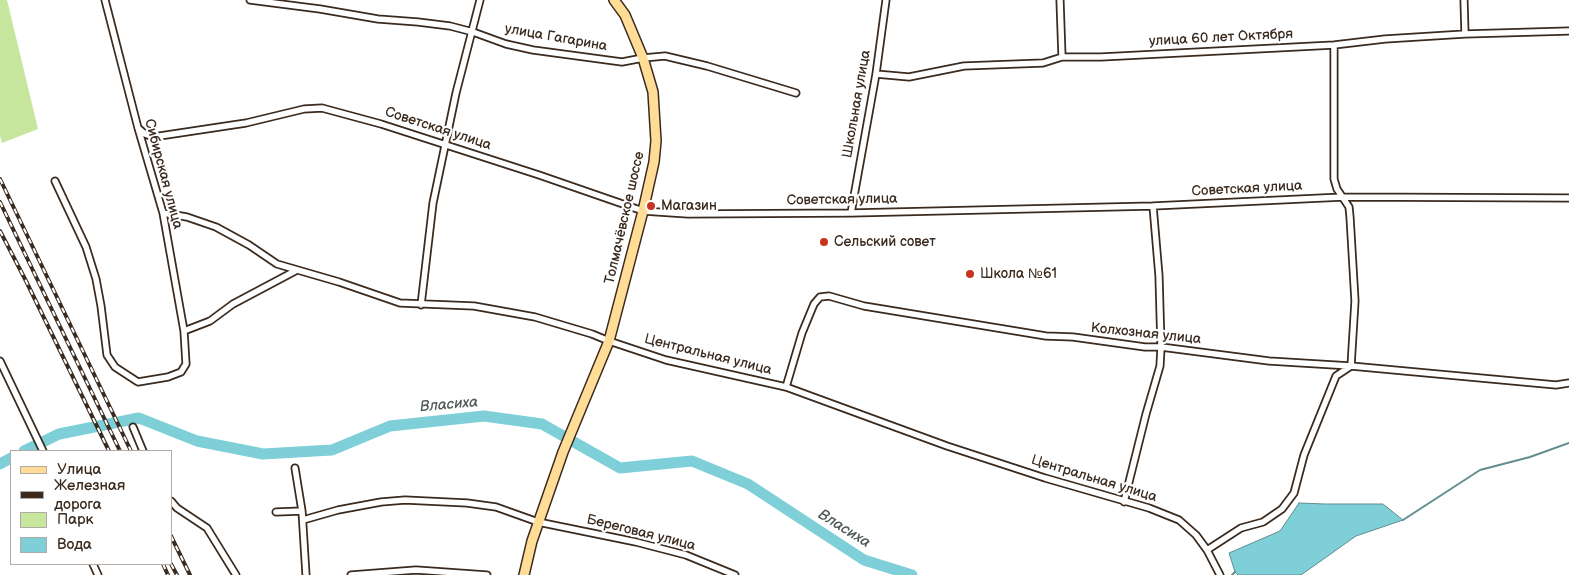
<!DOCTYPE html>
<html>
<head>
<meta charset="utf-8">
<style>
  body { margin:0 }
  #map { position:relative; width:1569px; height:575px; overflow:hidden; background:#fff; font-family:"Balsamiq Sans",sans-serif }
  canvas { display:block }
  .legend { position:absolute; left:10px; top:450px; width:162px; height:115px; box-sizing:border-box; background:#fff; border:1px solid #b1aaa5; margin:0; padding:6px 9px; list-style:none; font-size:15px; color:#3b2a1e }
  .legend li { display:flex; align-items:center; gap:10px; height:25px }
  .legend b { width:25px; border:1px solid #b1aaa5 }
</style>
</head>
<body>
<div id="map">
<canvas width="1569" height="575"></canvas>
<ul class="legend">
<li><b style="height:6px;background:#ffdd96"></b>Улица</li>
<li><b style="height:6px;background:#3b2a1e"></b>Железная дорога</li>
<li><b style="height:14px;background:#c6e59d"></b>Парк</li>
<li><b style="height:14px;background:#7ecfd8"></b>Вода</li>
</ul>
</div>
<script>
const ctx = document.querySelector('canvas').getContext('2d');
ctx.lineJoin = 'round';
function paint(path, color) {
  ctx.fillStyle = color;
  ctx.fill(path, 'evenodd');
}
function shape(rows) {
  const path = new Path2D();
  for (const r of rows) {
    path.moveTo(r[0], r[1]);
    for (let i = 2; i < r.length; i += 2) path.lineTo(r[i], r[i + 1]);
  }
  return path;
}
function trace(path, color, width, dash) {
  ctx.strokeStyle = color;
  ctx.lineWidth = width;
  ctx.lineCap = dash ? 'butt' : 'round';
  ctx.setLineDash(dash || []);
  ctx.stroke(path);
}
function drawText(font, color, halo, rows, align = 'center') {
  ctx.font = font + ' "Balsamiq Sans",sans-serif';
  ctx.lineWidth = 4.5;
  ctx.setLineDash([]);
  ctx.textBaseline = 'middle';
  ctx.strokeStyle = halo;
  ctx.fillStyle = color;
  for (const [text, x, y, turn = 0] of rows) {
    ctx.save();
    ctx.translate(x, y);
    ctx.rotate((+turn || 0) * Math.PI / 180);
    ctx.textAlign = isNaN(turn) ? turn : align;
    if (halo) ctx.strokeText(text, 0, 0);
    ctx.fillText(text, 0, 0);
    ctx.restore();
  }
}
const green = shape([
  [0,0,7,0,38,129,2,143,0,136]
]);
const water = shape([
  [1299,503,1325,504,1383,504,1403,520,1356,536,1301,575,1238,575,1235,572,1229,553,1280,531,1299,503]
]);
const stream = shape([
  [1403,520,1480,470,1530,457,1569,443],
  [1232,575,1235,572]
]);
const river = shape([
  [24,451,59,434,139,418,197,441,263,454,332,450,390,426,484,416,542,424,620,468,692,461,748,484,864,560,912,575],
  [0,464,11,458]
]);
const street = shape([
  [250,0,320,9,378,19,418,22,450,26,473,32,506,44,533,50,622,62,643,58,665,56,707,66,796,93],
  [1060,0,1062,57],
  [1464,0,1465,34],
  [876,74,909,77,964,66,1043,63,1062,57,1101,57,1334,45,1385,39,1465,34,1569,31],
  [138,128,145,134,153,137,246,123,304,109,322,108,381,124,539,175,643,211,688,214,851,213,1153,206,1343,197,1569,198],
  [55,181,86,247,96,279,101,306,107,355,115,367,138,382,168,377,181,372,186,364,184,331,163,213,138,128,105,0],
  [163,213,187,217,216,227,249,245,277,264,339,282,400,303,474,306,535,317,592,334,609,341,666,360,786,387,947,446,1045,478,1149,508,1179,520,1196,535,1207,550,1220,575],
  [851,213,876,74,886,0],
  [421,305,433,203,456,93,480,0],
  [184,331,210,321,233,304,297,270],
  [0,361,43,451],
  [786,387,802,333,814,304,820,297,829,296,864,306,1046,336,1073,337,1145,347,1161,347,1269,361,1351,366,1556,385,1569,383],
  [133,427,143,451],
  [295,468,302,511,306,575],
  [171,501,177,508,207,528,236,575],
  [1124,502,1146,414,1160,366,1161,347,1159,276,1153,206],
  [276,512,302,511],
  [303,520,338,510,381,502,405,500,467,503,496,507,538,522,636,542,686,555,735,575],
  [1207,550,1241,528,1263,522,1282,509,1294,493,1304,455,1336,376,1351,366,1355,301,1350,217,1349,207,1337,189,1334,179,1334,45],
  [93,564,98,575],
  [351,575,416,570,487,575]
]);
const primary = shape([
  [524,575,532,541,563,452,609,341,643,211,654,162,656,141,653,92,643,58,625,15,614,0]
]);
const rail = shape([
  [0,179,131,451],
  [0,202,120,451],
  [0,231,26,281,109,451],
  [171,536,190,575],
  [163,564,168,575],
  [171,564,177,575]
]);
const markers = [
  [651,206,5,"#c8321e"],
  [824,242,5,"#c8321e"],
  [970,274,5,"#c8321e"]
];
const streetNames = [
  ["улица Гагарина",556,38,10],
  ["улица 60 лет Октября",1221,38,-3],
  ["Школьная улица",857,104,-80],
  ["Советская улица",438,129,18],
  ["Сибирская улица",163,174,75],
  ["Советская улица",1247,189,-3],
  ["Советская улица",842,200,-1],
  ["Толмачёвское шоссе",625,218,-77],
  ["Колхозная улица",1146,334,6],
  ["Центральная улица",708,355,14],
  ["Центральная улица",1094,479,17],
  ["Береговая улица",641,533,14]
];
const poiNames = [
  ["Магазин",661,206],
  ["Сельский совет",834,242],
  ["Школа №61",980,274]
];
const waterNames = [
  ["Власиха",449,405,-5],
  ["Власиха",844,529,32]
];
paint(green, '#c6e59d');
paint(water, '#7ecfd8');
trace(water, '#638d8e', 1);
trace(stream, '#638d8e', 2);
trace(river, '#7ecfd8', 11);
trace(street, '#3b2a1e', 9);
trace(primary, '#3b2a1e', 12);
trace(street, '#fff', 5.5);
trace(primary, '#ffdd96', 9);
trace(rail, '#3b2a1e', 4);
trace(rail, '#fff', 2, [5.5]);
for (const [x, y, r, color] of markers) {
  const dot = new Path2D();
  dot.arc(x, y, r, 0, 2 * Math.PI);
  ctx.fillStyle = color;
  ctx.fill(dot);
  trace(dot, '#fff', 2);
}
drawText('14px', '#3b2a1e', '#fff', streetNames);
drawText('14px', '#3b2a1e', '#fff', poiNames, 'left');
drawText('italic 15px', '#4f5c56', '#fff', waterNames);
</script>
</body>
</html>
